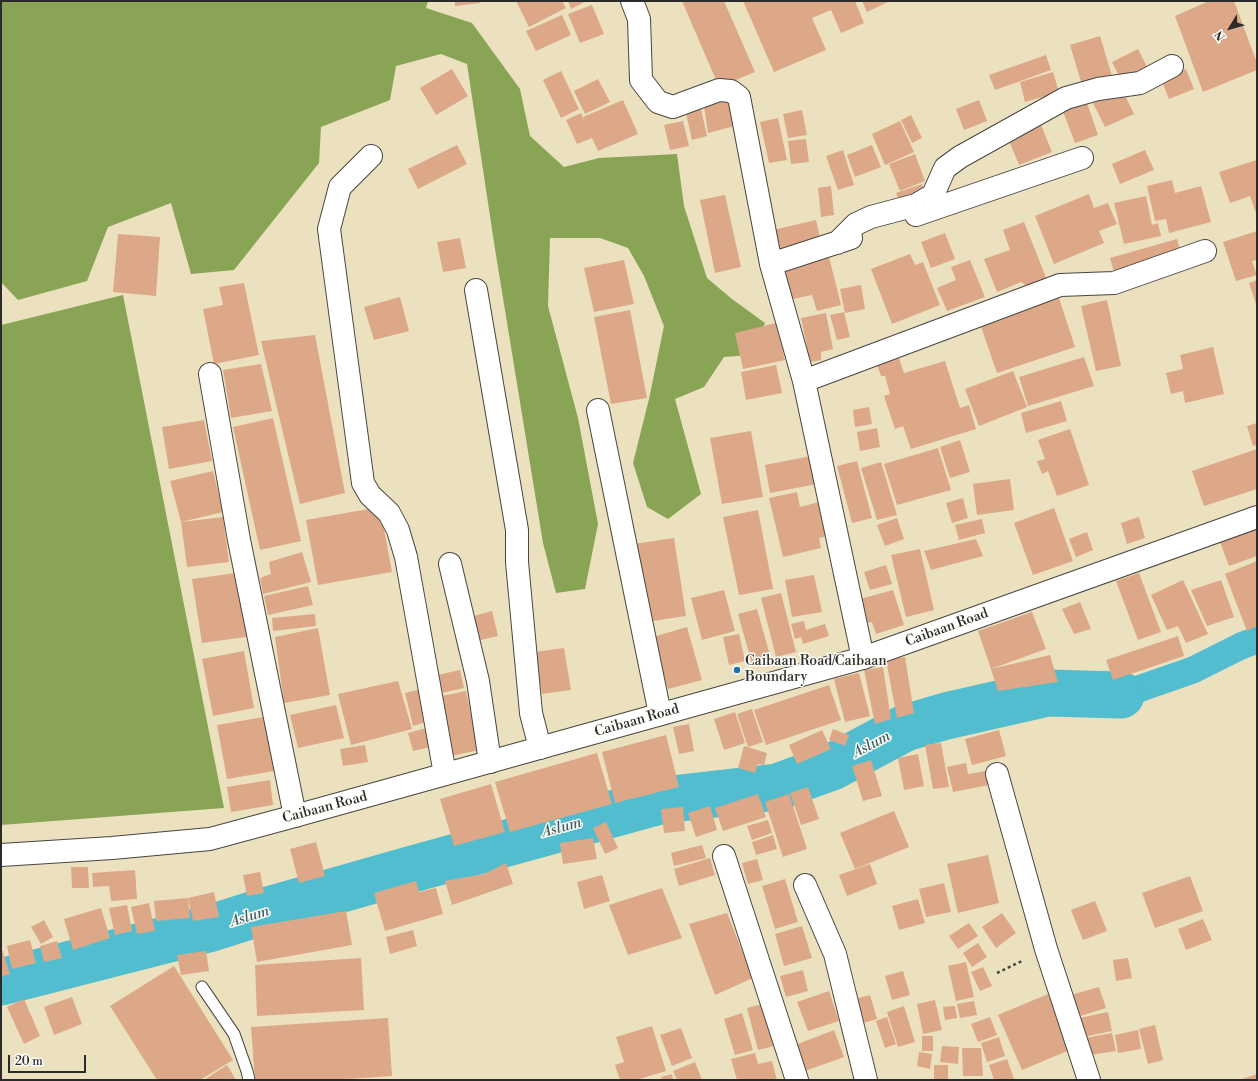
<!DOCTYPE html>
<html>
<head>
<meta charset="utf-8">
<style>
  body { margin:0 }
  #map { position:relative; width:1258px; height:1081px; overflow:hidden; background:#ebe1bf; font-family:"Libre Bodoni",serif }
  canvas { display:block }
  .frame { position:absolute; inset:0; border:2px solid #2b2b2b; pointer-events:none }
  .north { position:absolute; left:1210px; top:8px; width:40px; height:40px; -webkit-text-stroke:3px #fdfcf7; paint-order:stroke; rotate:233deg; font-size:11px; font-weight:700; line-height:16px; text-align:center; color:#2b2b2b }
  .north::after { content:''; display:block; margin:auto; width:14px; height:18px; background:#2b2b2b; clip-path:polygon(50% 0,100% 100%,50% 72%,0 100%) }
  .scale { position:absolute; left:8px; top:1055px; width:78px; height:18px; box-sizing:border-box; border:2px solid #2b2b2b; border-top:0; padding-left:5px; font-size:12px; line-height:14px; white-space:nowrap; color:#2b2b2b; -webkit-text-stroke:3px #fdfcf7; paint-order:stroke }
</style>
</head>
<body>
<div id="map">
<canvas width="1258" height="1081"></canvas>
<div class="frame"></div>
<div class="north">N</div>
<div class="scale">20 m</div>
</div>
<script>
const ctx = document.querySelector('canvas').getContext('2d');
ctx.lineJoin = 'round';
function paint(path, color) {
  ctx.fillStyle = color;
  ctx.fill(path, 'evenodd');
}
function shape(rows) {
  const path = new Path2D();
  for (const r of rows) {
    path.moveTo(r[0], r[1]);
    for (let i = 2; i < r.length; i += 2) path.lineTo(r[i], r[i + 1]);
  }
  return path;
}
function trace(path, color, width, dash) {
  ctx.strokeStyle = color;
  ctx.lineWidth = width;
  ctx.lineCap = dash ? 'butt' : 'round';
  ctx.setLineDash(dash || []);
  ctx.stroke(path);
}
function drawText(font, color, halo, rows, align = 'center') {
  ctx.font = font + ' "Libre Bodoni",serif';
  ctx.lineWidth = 3;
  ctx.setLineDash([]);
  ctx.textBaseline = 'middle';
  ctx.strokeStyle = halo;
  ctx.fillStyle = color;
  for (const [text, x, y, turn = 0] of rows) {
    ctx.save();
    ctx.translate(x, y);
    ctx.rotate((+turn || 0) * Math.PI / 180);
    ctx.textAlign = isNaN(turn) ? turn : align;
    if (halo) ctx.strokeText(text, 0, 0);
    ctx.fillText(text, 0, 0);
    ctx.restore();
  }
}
const forest = shape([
  [1,1,428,1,426,8,472,23,520,89,530,136,564,167,599,158,677,154,684,206,707,278,732,299,765,323,750,355,724,357,704,387,675,399,701,494,668,519,647,507,633,463,649,399,664,326,644,276,628,248,600,238,550,238,548,306,578,418,598,524,585,589,556,593,543,543,495,249,467,64,441,54,396,66,390,100,321,127,319,163,234,270,191,274,171,203,108,227,87,281,18,300,1,282],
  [123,295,224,808,1,825,1,325]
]);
const canal = shape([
  [1121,695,1193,670,1241,646,1257,640]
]);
const river = shape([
  [1,982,208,929,268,910,409,870,663,800,777,787,832,767,905,728,946,716,1047,693,1121,695]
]);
const building = shape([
  [455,1,480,1,480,3,455,6],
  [516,1,562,1,566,8,529,27],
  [568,1,587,1,571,9],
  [682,1,724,1,755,72,719,87],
  [743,1,855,1,864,23,841,33,831,10,812,18,826,50,774,72],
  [862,1,890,1,867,12],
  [1209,1,1234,1,1257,63,1257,70,1203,92,1175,16],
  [592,5,604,34,580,43,568,14],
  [562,15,571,35,536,51,526,31],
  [1100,36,1112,76,1082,85,1070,45],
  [1138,49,1147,67,1121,80,1112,62],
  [1046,55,1051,70,995,90,989,75],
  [452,69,468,96,436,115,420,88],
  [1186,69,1194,89,1169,99,1161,79],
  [561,71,579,109,561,118,543,80],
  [1053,72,1059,92,1025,102,1020,82],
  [598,79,610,102,585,114,574,91],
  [1122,89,1134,114,1105,127,1093,103],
  [623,100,638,134,598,151,592,138,577,144,566,120,581,113,585,124,583,117],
  [729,100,735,126,708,133,704,106],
  [979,100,987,121,964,130,956,109],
  [1086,100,1098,135,1075,143,1062,109],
  [701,109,707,136,692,140,686,113],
  [802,110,807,135,788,138,783,114],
  [911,115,922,138,912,143,901,120],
  [778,118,787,160,769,163,760,122],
  [683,121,689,146,670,150,664,125],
  [900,121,914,152,885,165,872,134],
  [1041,125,1052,152,1019,165,1008,138],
  [806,139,809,162,791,164,788,141],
  [457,145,467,164,418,189,408,169],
  [872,145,881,167,855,177,847,155],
  [843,150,854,185,838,190,826,156],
  [1145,150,1154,170,1120,184,1112,164],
  [915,154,925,181,900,191,889,164],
  [1257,160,1257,216,1250,196,1230,203,1219,172],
  [1172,180,1175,193,1201,186,1211,222,1169,233,1166,219,1155,221,1147,186],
  [922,184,926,193,900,203,896,193],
  [831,186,834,215,821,217,818,188],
  [1089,194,1094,208,1108,203,1117,224,1099,231,1104,243,1054,264,1035,216],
  [725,195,741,267,715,273,700,200],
  [1146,196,1152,225,1158,223,1161,236,1124,244,1114,203],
  [816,220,821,243,778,253,773,230],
  [1024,222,1047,280,1029,287,1021,282,997,292,984,259,1010,250,1003,230],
  [1257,231,1257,260,1252,261,1257,275,1236,281,1223,242],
  [945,233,955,259,931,268,921,242],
  [118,234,160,237,156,296,113,292],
  [460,238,466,268,443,272,437,242],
  [1177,239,1181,253,1114,272,1110,258],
  [910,254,915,265,923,262,940,305,892,324,871,269],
  [829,257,841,305,817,311,812,295,788,300,780,271],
  [624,260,634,304,594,312,584,268],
  [970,260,985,297,947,311,937,288,956,280,951,267],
  [1257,280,1257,307,1249,283],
  [244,283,259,355,214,364,203,309,223,305,219,287],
  [861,285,865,309,845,313,840,289],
  [400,297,409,331,374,340,364,307],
  [1059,298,1075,347,997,373,980,324],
  [1107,300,1121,366,1096,371,1081,306],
  [630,310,647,398,611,404,594,317],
  [844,312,850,337,837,340,830,315],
  [826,313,833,349,821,352,821,360,810,362,801,318],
  [776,323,785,360,743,369,735,333],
  [315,335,345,493,300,504,261,341],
  [1213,347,1224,394,1185,403,1183,391,1171,394,1166,373,1183,369,1180,355],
  [1084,357,1094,386,1028,406,1019,377],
  [899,358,904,373,945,361,960,408,969,405,976,429,911,449,903,426,895,429,884,396,890,394,885,376,881,376,877,365],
  [261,364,272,411,231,418,223,370],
  [776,365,782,393,746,400,741,372],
  [1013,371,1027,407,979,426,965,389],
  [1061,401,1067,421,1026,433,1021,413],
  [869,407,872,424,855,427,853,410],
  [273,418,301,541,260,550,233,427],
  [204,420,212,461,169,469,162,427],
  [1257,423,1257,445,1253,446,1247,426],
  [877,428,880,447,860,451,857,432],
  [1070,429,1089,485,1057,496,1048,471,1042,474,1037,461,1045,459,1038,440],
  [751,431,763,497,722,504,710,438],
  [960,440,970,472,950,478,940,447],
  [938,448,951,490,897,505,884,464],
  [1257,449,1257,489,1204,506,1192,471],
  [816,455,822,483,770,493,765,465],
  [857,461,872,518,852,523,837,466],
  [881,462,897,515,877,520,861,468],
  [213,471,223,512,181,522,223,517,229,562,187,567,181,522,170,481],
  [1010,479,1014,510,977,515,973,484],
  [797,492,800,507,819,502,827,536,819,538,821,548,783,557,769,498],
  [963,498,968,518,952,523,946,503],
  [380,507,392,572,318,585,306,520],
  [1054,508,1073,561,1033,575,1014,523],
  [758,510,773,589,739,595,723,517],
  [1139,517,1145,538,1127,544,1121,523],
  [897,518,904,539,885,546,877,525],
  [982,519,985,533,959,540,955,525],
  [1256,528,1257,556,1229,566,1220,542],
  [1087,532,1093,550,1076,557,1069,539],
  [674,538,686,616,646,622,634,544],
  [976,539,983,556,931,570,924,551],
  [920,549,934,610,906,617,891,555],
  [302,552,311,582,263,594,260,578,271,574,269,562],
  [1257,561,1257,626,1247,631,1225,574],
  [886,565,892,584,870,590,864,572],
  [243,572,253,636,202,643,192,579],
  [1139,573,1161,632,1138,640,1116,581],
  [814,575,822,612,792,617,785,580],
  [1183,580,1208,634,1186,643,1178,626,1167,630,1151,595],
  [1221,580,1234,617,1207,626,1191,590],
  [308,586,313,605,268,615,264,596],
  [724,590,735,631,702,640,691,598],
  [893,590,904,625,876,634,872,622,867,623,860,599],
  [781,593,796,652,776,657,761,598],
  [1080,602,1091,629,1074,634,1062,609],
  [757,609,771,659,752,664,738,614],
  [492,611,498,636,476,641,470,617],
  [1032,612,1046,649,991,669,978,631],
  [315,614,316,626,273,631,272,618],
  [804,621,806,630,825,624,829,636,803,644,801,637,795,639,791,624],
  [687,627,702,680,668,689,653,637],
  [318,628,330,695,284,703,275,637],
  [739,634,745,661,729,665,723,637],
  [1178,636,1184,656,1113,680,1106,660],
  [564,648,571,690,542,694,535,652],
  [244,651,254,708,213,716,202,659],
  [1050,655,1058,682,998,691,991,669],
  [905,657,914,713,897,718,886,660],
  [883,667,891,719,875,724,864,670],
  [460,670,464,688,437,694,433,676],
  [859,673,870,716,845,722,834,679],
  [398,681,412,729,351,745,338,694],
  [829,685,841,720,766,745,754,710],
  [421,689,429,721,413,726,405,693],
  [466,691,479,750,451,756,437,697],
  [336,705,344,738,298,748,290,715],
  [752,709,763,742,748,747,737,714],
  [735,712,745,743,724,750,714,719],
  [264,717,274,771,227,779,217,725],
  [689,724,694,751,679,754,673,727],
  [430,727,435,746,413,751,408,733],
  [833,729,849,735,845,746,829,740],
  [822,730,831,749,797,764,789,745],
  [999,730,1006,756,972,765,965,739],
  [666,735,679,787,615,803,602,752],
  [941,743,949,787,933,789,925,745],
  [365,745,368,762,343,766,340,749],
  [744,746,767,753,764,765,758,764,755,773,738,768],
  [597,753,612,804,510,832,495,782],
  [918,754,924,786,904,790,898,758],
  [871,760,882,796,863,801,852,766],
  [966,763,968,774,991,770,994,784,953,792,947,767],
  [270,780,273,805,231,812,227,787],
  [491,784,505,832,454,846,440,799],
  [808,787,819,819,801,825,790,793],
  [758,794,766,817,723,831,715,808],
  [789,794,807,849,783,857,765,802],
  [710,806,717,830,696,837,688,813],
  [683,807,685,831,664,833,661,809],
  [894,811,909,847,855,869,840,833],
  [768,820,772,833,752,840,747,826],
  [606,822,618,848,605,854,593,828],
  [773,835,777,849,756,855,752,842],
  [593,838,597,859,563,864,560,843],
  [316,842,325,876,299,883,290,849],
  [702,845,706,858,674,866,671,853],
  [988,855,999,903,958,913,947,864],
  [710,858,715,875,679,886,674,869],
  [757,859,763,880,748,884,742,863],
  [506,863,513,884,452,905,445,881,484,874],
  [870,864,877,884,847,896,839,875],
  [71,867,88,867,89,888,72,888],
  [135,870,137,899,111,901,109,886,93,887,92,873],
  [260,872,264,893,247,896,243,875],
  [602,875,610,901,584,909,577,882],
  [1190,876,1203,911,1155,928,1142,893],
  [785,879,798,922,775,929,762,886],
  [416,881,419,892,436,888,443,914,385,931,374,893],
  [944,883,951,912,926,917,919,889],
  [662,888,682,938,628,955,609,905],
  [214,892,219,917,193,921,188,898],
  [188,898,190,918,156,921,154,901],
  [918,899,925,923,899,930,892,906],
  [1095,901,1107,931,1083,940,1071,910],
  [149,903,155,931,137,934,131,907],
  [127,905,132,931,115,935,109,908],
  [101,908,110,938,73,950,64,919],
  [346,911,352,945,257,962,251,927],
  [727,913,753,978,715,995,689,924],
  [1002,913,1016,933,996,948,982,927],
  [1203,919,1212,940,1186,950,1178,929],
  [44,920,53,937,41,944,31,927],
  [969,923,978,936,958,949,949,936],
  [802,926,812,958,784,966,775,934],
  [413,930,417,946,390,954,386,937],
  [30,940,36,963,12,969,7,946],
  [57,941,62,958,44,962,40,946],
  [978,943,987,957,972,967,963,953],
  [1,946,10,974,1,977],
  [206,951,209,971,181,975,177,955],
  [361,958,364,1010,257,1016,255,965],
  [1128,958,1132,978,1116,981,1113,960],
  [966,962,974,997,956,1001,948,966],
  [174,966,233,1060,200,1080,157,1080,110,1006],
  [983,967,992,986,980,991,971,972],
  [803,970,808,991,786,997,780,976],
  [903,971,910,995,892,1000,885,976],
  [1099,987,1106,1008,1077,1017,1071,995],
  [829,991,839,1021,808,1031,797,1002],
  [1048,994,1072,1049,1022,1070,998,1015],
  [870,995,877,1019,863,1023,855,999],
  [72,997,82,1024,54,1035,44,1007],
  [24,999,40,1036,24,1044,7,1007],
  [935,1000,942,1030,923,1034,917,1004],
  [974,1001,977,1015,960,1018,957,1004],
  [763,1004,774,1046,758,1050,747,1008],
  [904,1006,915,1042,898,1047,887,1012],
  [955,1006,957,1018,945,1020,943,1007],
  [1108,1012,1112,1031,1083,1037,1079,1018],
  [742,1013,753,1050,735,1055,724,1019],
  [887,1017,896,1044,885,1048,876,1021],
  [990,1017,997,1035,978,1042,971,1024],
  [388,1018,392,1076,332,1080,255,1080,251,1027],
  [1155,1025,1163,1060,1148,1064,1139,1029],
  [652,1026,666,1071,636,1080,620,1080,615,1065,624,1062,616,1037],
  [681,1028,692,1058,672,1066,660,1035],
  [834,1030,844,1057,805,1071,795,1045],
  [1138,1030,1141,1049,1118,1053,1115,1035],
  [1112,1033,1116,1051,1090,1055,1085,1038],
  [922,1036,933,1036,933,1051,922,1051],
  [999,1037,1005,1056,987,1062,981,1043],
  [942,1046,959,1047,958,1064,940,1062],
  [962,1048,981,1048,983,1076,963,1076],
  [919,1052,932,1054,930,1069,917,1066],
  [755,1053,758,1064,772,1061,777,1080,737,1080,731,1059],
  [1007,1059,1014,1079,994,1080,989,1065],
  [695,1062,702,1080,677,1080,673,1071],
  [227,1065,236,1080,204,1080],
  [934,1065,948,1065,948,1080,934,1080],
  [672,1074,673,1080,662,1080,661,1077],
  [1257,1074,1257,1080,1239,1080]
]);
const path = shape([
  [997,973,1024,960]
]);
const service = shape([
  [202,987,234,1034,247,1071,249,1080]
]);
const minor = shape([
  [632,1,639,19,641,80,658,102,673,107,719,90,731,91,739,97,771,264,804,381,863,658],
  [371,156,340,187,329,229,363,483,370,495,389,513,398,530,406,557,445,774],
  [916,215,1082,158],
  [837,243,856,224,871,217,916,205,933,195,945,168,960,157,1066,98,1098,89,1140,83,1172,66],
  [771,264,851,238],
  [476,290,517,530,517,562,531,713,540,748],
  [210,374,239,540,295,816],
  [804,381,1060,285,1114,283,1205,251],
  [598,410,660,714],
  [450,564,478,681,490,762],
  [997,774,1046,949,1089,1080],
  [724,856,797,1080],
  [805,885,835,954,866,1080]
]);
const tertiary = shape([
  [1,855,112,848,210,839,295,816,863,658,1257,517]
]);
const markers = [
  [737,670,4,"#1f6fb2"]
];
const streetNames = [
  ["Caibaan Road",947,628,-20],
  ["Caibaan Road",637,721,-16],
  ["Caibaan Road",325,808,-15]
];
const poiNames = [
  ["Caibaan Road/Caibaan",745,662],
  ["Boundary",745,678]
];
const waterNames = [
  ["Aslum",872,745,-28],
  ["Aslum",562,828,-15],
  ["Aslum",250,917,-17]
];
paint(forest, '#8aa456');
trace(canal, '#52bdce', 27);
trace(river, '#52bdce', 47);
paint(building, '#dda888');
trace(service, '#484641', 13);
trace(minor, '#484641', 24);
trace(tertiary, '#484641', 24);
trace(path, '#484641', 2.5, [3, 3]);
trace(service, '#fff', 11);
trace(minor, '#fff', 22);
trace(tertiary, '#fff', 22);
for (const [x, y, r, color] of markers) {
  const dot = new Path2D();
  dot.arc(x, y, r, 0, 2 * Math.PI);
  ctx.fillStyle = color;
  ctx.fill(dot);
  trace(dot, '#fdfcf7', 1.5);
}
drawText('14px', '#2b2b2b', '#fdfcf7', streetNames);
drawText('14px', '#2b2b2b', '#fdfcf7', poiNames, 'left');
drawText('italic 15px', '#395e64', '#fdfcf7', waterNames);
</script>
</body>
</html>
